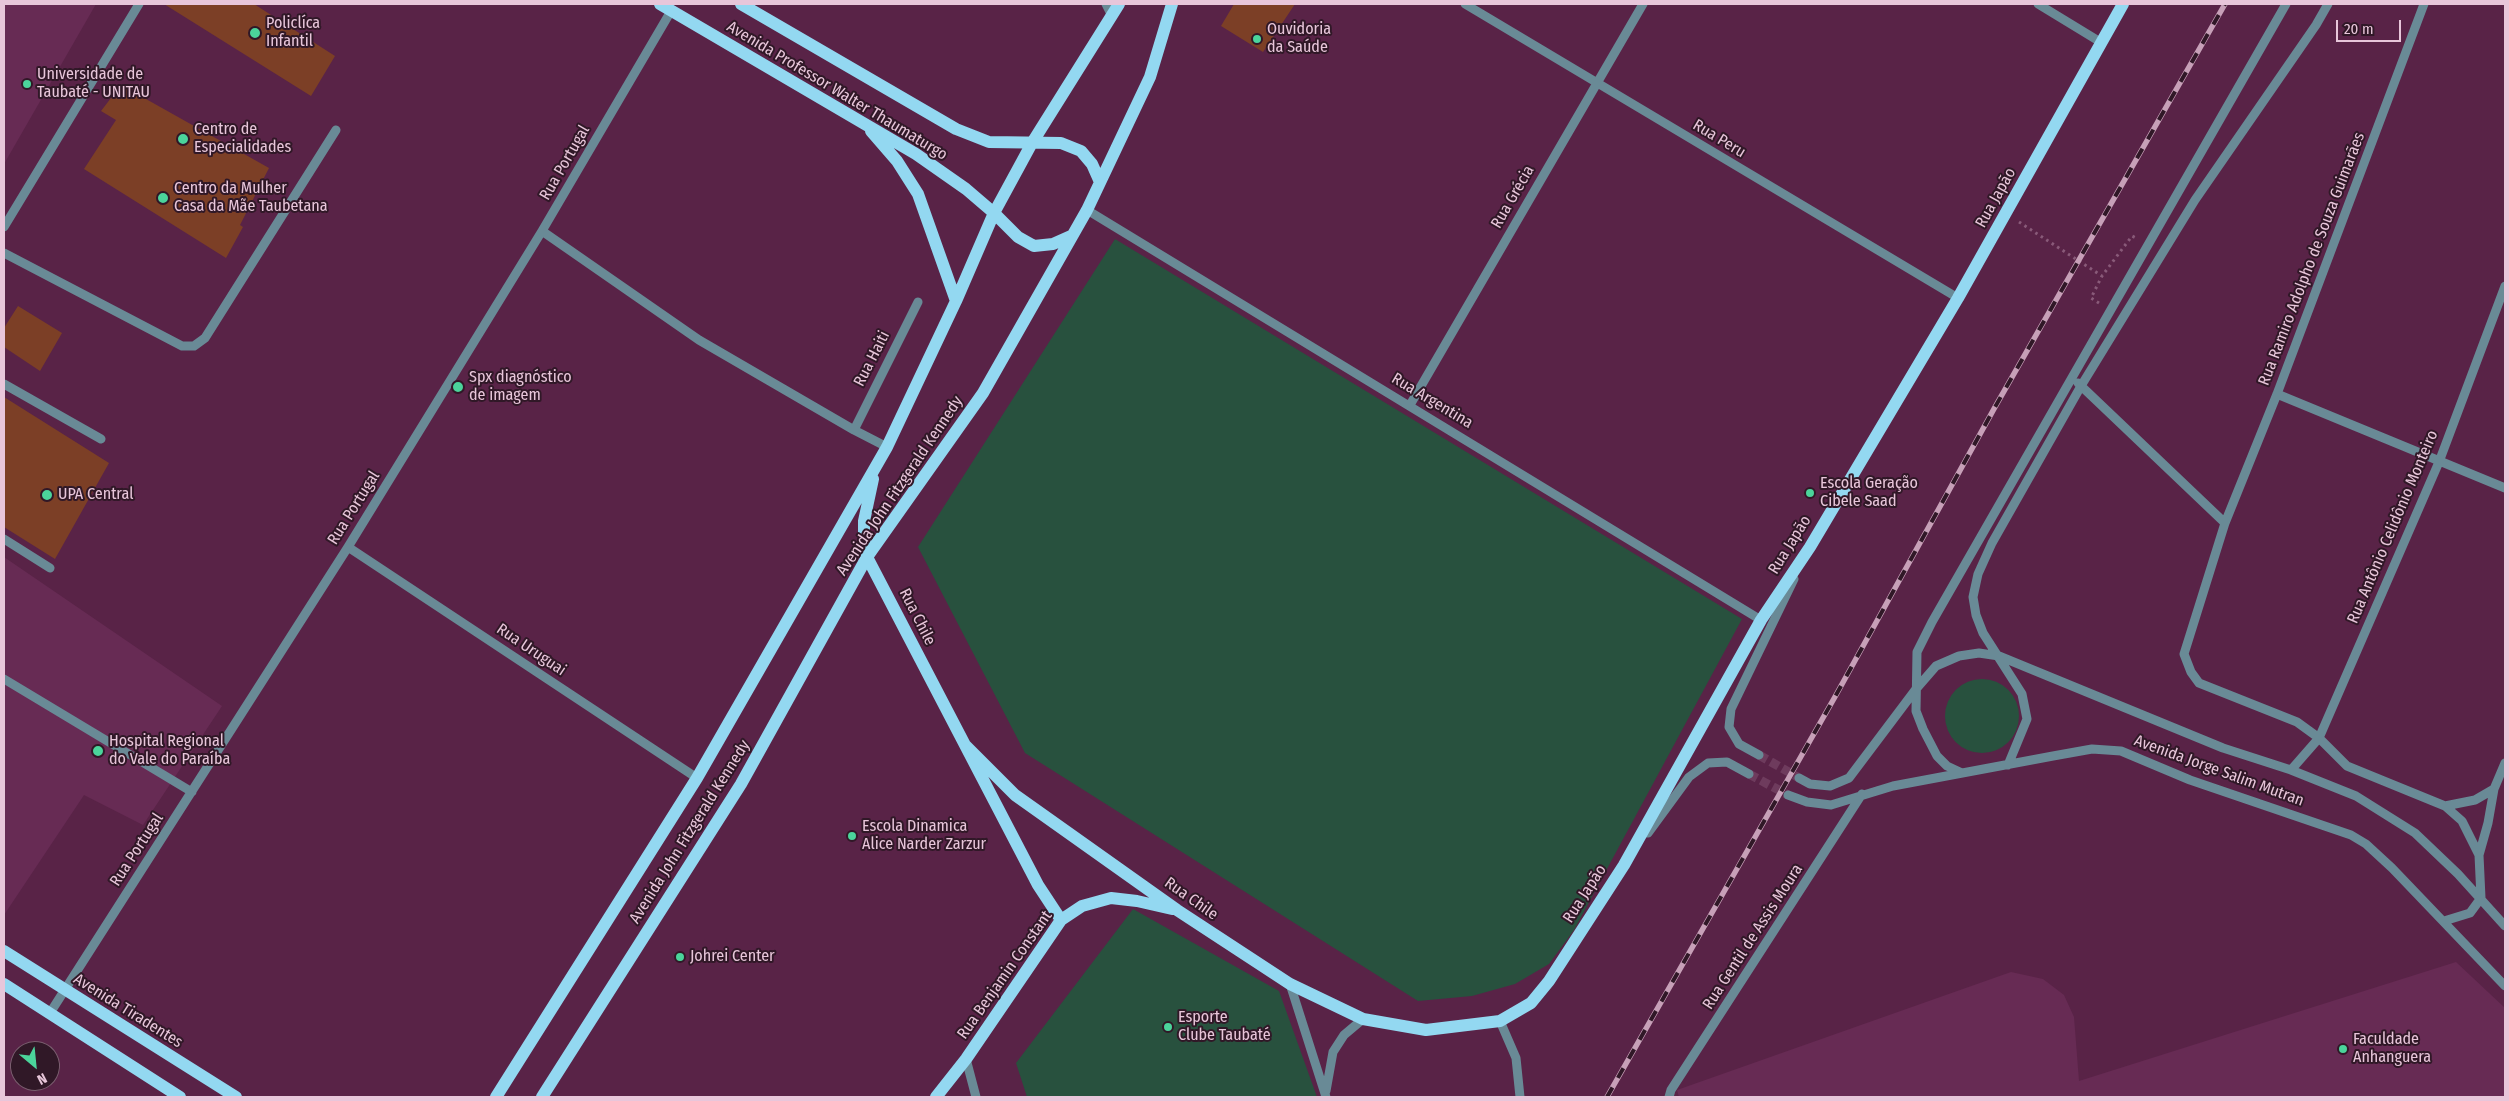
<!DOCTYPE html>
<html>
<head>
<meta charset="utf-8">
<style>
  body { margin:0 }
  #map { position:relative; width:2509px; height:1101px; overflow:hidden; background:#592347; font-family:"Fira Sans Condensed",sans-serif }
  canvas { display:block }
  .frame { position:absolute; inset:0; border:5px solid #e8c6da; pointer-events:none }
  .north { position:absolute; left:10px; top:1041px; width:50px; height:50px; box-sizing:border-box; background:#301827; border:1px solid #7a5e6f; border-radius:50%; rotate:152deg; font-size:14px; font-weight:700; line-height:20px; text-align:center; color:#e8c6da }
  .north::after { content:''; display:block; margin:auto; width:18px; height:22px; background:#4bd49b; clip-path:polygon(50% 0,100% 100%,50% 72%,0 100%) }
  .scale { position:absolute; left:2336px; top:20px; width:65px; height:22px; box-sizing:border-box; border:2px solid #e8c6da; border-top:0; padding-left:6px; font-size:15px; line-height:18px; white-space:nowrap; color:#e8c6da; -webkit-text-stroke:4px #301827; paint-order:stroke }
</style>
</head>
<body>
<div id="map">
<canvas width="2509" height="1101"></canvas>
<div class="frame"></div>
<div class="north">N</div>
<div class="scale">20 m</div>
</div>
<script>
const ctx = document.querySelector('canvas').getContext('2d');
ctx.lineJoin = 'round';
function paint(path, color) {
  ctx.fillStyle = color;
  ctx.fill(path, 'evenodd');
}
function shape(rows) {
  const path = new Path2D();
  for (const r of rows) {
    if (r.length === 3) {
      path.moveTo(r[0] + r[2], r[1]);
      path.arc(r[0], r[1], r[2], 0, 2 * Math.PI);
      continue;
    }
    path.moveTo(r[0], r[1]);
    for (let i = 2; i < r.length; i += 2) path.lineTo(r[i], r[i + 1]);
  }
  return path;
}
function trace(path, color, width, dash) {
  ctx.strokeStyle = color;
  ctx.lineWidth = width;
  ctx.lineCap = dash ? 'butt' : 'round';
  ctx.setLineDash(dash || []);
  ctx.stroke(path);
}
function drawText(font, color, halo, rows, align = 'center') {
  ctx.font = font + ' "Fira Sans Condensed",sans-serif';
  ctx.lineWidth = 4;
  ctx.setLineDash([]);
  ctx.textBaseline = 'middle';
  ctx.strokeStyle = halo;
  ctx.fillStyle = color;
  for (const [text, x, y, turn = 0] of rows) {
    ctx.save();
    ctx.translate(x, y);
    ctx.rotate((+turn || 0) * Math.PI / 180);
    ctx.textAlign = isNaN(turn) ? turn : align;
    if (halo) ctx.strokeText(text, 0, 0);
    ctx.fillText(text, 0, 0);
    ctx.restore();
  }
}
const built = shape([
  [4,4,96,4,4,164],
  [4,557,222,706,143,825,84,795,4,915],
  [2456,962,2505,1008,2505,1097,1679,1097,1677,1090,2011,972,2043,979,2064,995,2074,1017,2079,1081]
]);
const green = shape([
  [1115,239,1742,619,1574,930,1549,964,1515,984,1472,996,1418,1001,1025,753,918,547],
  [1982,716,37],
  [1133,909,1279,991,1317,1097,1027,1097,1016,1063]
]);
const building = shape([
  [164,4,254,4,335,56,311,96],
  [1234,4,1295,4,1263,52,1221,26],
  [121,85,269,168,240,225,243,227,226,258,84,169,116,120,101,111],
  [18,306,62,333,40,371,4,347,4,328],
  [4,397,109,463,55,559,4,527]
]);
const minorTunnel = shape([
  [1759,755,1799,778],
  [1749,774,1788,795]
]);
const path = shape([
  [2019,222,2102,276,2132,236,2136,238],
  [2099,303,2091,298,2102,276]
]);
const minor = shape([
  [1106,4,1112,16],
  [1465,4,1958,298],
  [2038,4,2102,43],
  [2424,4,2277,394,2225,523,2184,654,2191,672,2199,683,2297,722,2319,738,2347,766,2445,806,2462,821,2479,855],
  [1087,210,1761,620],
  [4,227,139,4],
  [542,231,699,340,854,430,887,447],
  [4,253,182,346,194,346,205,338,336,130],
  [2078,383,2225,523],
  [4,384,101,439],
  [2277,394,2505,488],
  [1410,405,1643,4],
  [854,430,918,302],
  [4,539,50,568],
  [348,547,697,778],
  [4,679,192,792],
  [1759,755,1739,744,1729,727,1731,709,1794,579],
  [2008,765,2027,719,2022,694,1983,633,1976,615,1973,597,1978,574,1992,543,2081,386,2195,200,2316,25,2328,4],
  [2291,770,2319,738,2439,462,2505,286],
  [1962,773,1947,766,1937,756,1923,729,1916,711,1917,652,1932,622,2286,4],
  [1799,778,1810,784,1830,786,1849,778,1916,689,1936,666,1959,656,1979,653,1999,656,2223,748,2291,770,2356,796,2415,833,2458,874,2505,926],
  [1788,795,1807,802,1831,805,1893,786,2053,756,2092,749,2121,751,2190,780,2351,835,2366,844,2392,868,2505,986],
  [2445,806,2475,800,2494,789],
  [1648,833,1689,777,1708,763,1727,762,1749,774],
  [2444,921,2470,913,2481,898,2479,855,2488,823,2494,789,2505,763],
  [1290,984,1326,1097],
  [50,1013,348,547,542,231,671,11],
  [1500,1021,1516,1058,1520,1097],
  [966,1059,976,1097],
  [1326,1091,1333,1052,1344,1035,1363,1019],
  [1669,1097,1671,1090,1862,794]
]);
const major = shape([
  [660,4,916,154,966,189,994,213,1018,237,1034,246,1053,244,1071,236],
  [741,4,956,129,989,142,1061,143,1081,151,1092,164,1100,182],
  [871,131,897,161,918,194,956,301],
  [873,479,864,521,864,539,867,557,1038,885,1061,920],
  [965,745,1015,795,1177,910,1290,984,1363,1019,1426,1030,1500,1021,1531,1003,1549,981,1624,865,1761,620,1810,547,1958,298,2123,4],
  [4,951,236,1097],
  [4,984,180,1097],
  [496,1097,697,778,887,447,956,301,994,213,1032,143,1119,4],
  [542,1097,741,784,867,557,983,393,1087,210,1150,77,1172,4],
  [936,1097,966,1059,1061,920,1082,906,1111,898,1137,901,1172,909]
]);
const rail = shape([
  [1607,1097,1836,695,1995,407,2225,4]
]);
const markers = [
  [255,33,6,"#4bd49b"],
  [1257,39,5,"#4bd49b"],
  [27,84,5,"#4bd49b"],
  [183,139,6,"#4bd49b"],
  [163,198,6,"#4bd49b"],
  [458,387,6,"#4bd49b"],
  [1810,493,5,"#4bd49b"],
  [47,495,6,"#4bd49b"],
  [98,751,6,"#4bd49b"],
  [852,836,5,"#4bd49b"],
  [680,957,5,"#4bd49b"],
  [1168,1027,5,"#4bd49b"],
  [2343,1049,5,"#4bd49b"]
];
const poiNames = [
  ["Policlíca",266,24],
  ["Infantil",266,42],
  ["Ouvidoria",1267,30],
  ["da Saúde",1267,48],
  ["Universidade de",37,75],
  ["Taubaté - UNITAU",37,93],
  ["Centro de",194,130],
  ["Especialidades",194,148],
  ["Centro da Mulher",174,189],
  ["Casa da Mãe Taubetana",174,207],
  ["Spx diagnóstico",469,378],
  ["de imagem",469,396],
  ["Escola Geração",1820,484],
  ["Cibele Saad",1820,502],
  ["UPA Central",58,495],
  ["Hospital Regional",109,742],
  ["do Vale do Paraíba",109,760],
  ["Escola Dinamica",862,827],
  ["Alice Narder Zarzur",862,845],
  ["Johrei Center",690,957],
  ["Esporte",1178,1018],
  ["Clube Taubaté",1178,1036],
  ["Faculdade",2353,1040],
  ["Anhanguera",2353,1058]
];
const streetNames = [
  ["Avenida Professor Walter Thaumaturgo",837,91,31],
  ["Rua Peru",1719,139,31],
  ["Rua Portugal",565,163,-60],
  ["Rua Grécia",1513,197,-60],
  ["Rua Japão",1996,198,-61],
  ["Rua Ramiro Adolpho de Souza Guimarães",2312,259,-69],
  ["Rua Haiti",872,359,-63],
  ["Rua Argentina",1432,401,31],
  ["Avenida John Fitzgerald Kennedy",900,486,-56],
  ["Rua Portugal",354,508,-58],
  ["Rua Antônio Celidônio Monteiro",2393,527,-67],
  ["Rua Japão",1790,545,-58],
  ["Rua Chile",917,617,63],
  ["Rua Uruguai",531,650,34],
  ["Avenida Jorge Salim Mutran",2219,771,20],
  ["Avenida John Fitzgerald Kennedy",690,832,-58],
  ["Rua Portugal",137,850,-57],
  ["Rua Japão",1585,894,-57],
  ["Rua Chile",1191,899,35],
  ["Rua Gentil de Assis Moura",1753,937,-57],
  ["Rua Benjamin Constant",1005,975,-55],
  ["Avenida Tiradentes",128,1011,32]
];
paint(built, '#672b54');
paint(green, '#28513e');
paint(building, '#7c3f26');
trace(minorTunnel, '#6e3b5d', 9, [9, 4.5]);
trace(path, '#895a79', 3, [2.5, 4]);
trace(minor, '#698a96', 9);
trace(major, '#93d8f1', 12);
trace(rail, '#c7a0b8', 5.5);
trace(rail, '#301827', 4, [11]);
for (const [x, y, r, color] of markers) {
  const dot = new Path2D();
  dot.arc(x, y, r, 0, 2 * Math.PI);
  ctx.fillStyle = color;
  ctx.fill(dot);
  trace(dot, '#301827', 2);
}
drawText('16px', '#e8c6da', '#301827', poiNames, 'left');
drawText('16px', '#e8c6da', '#301827', streetNames);
</script>
</body>
</html>
